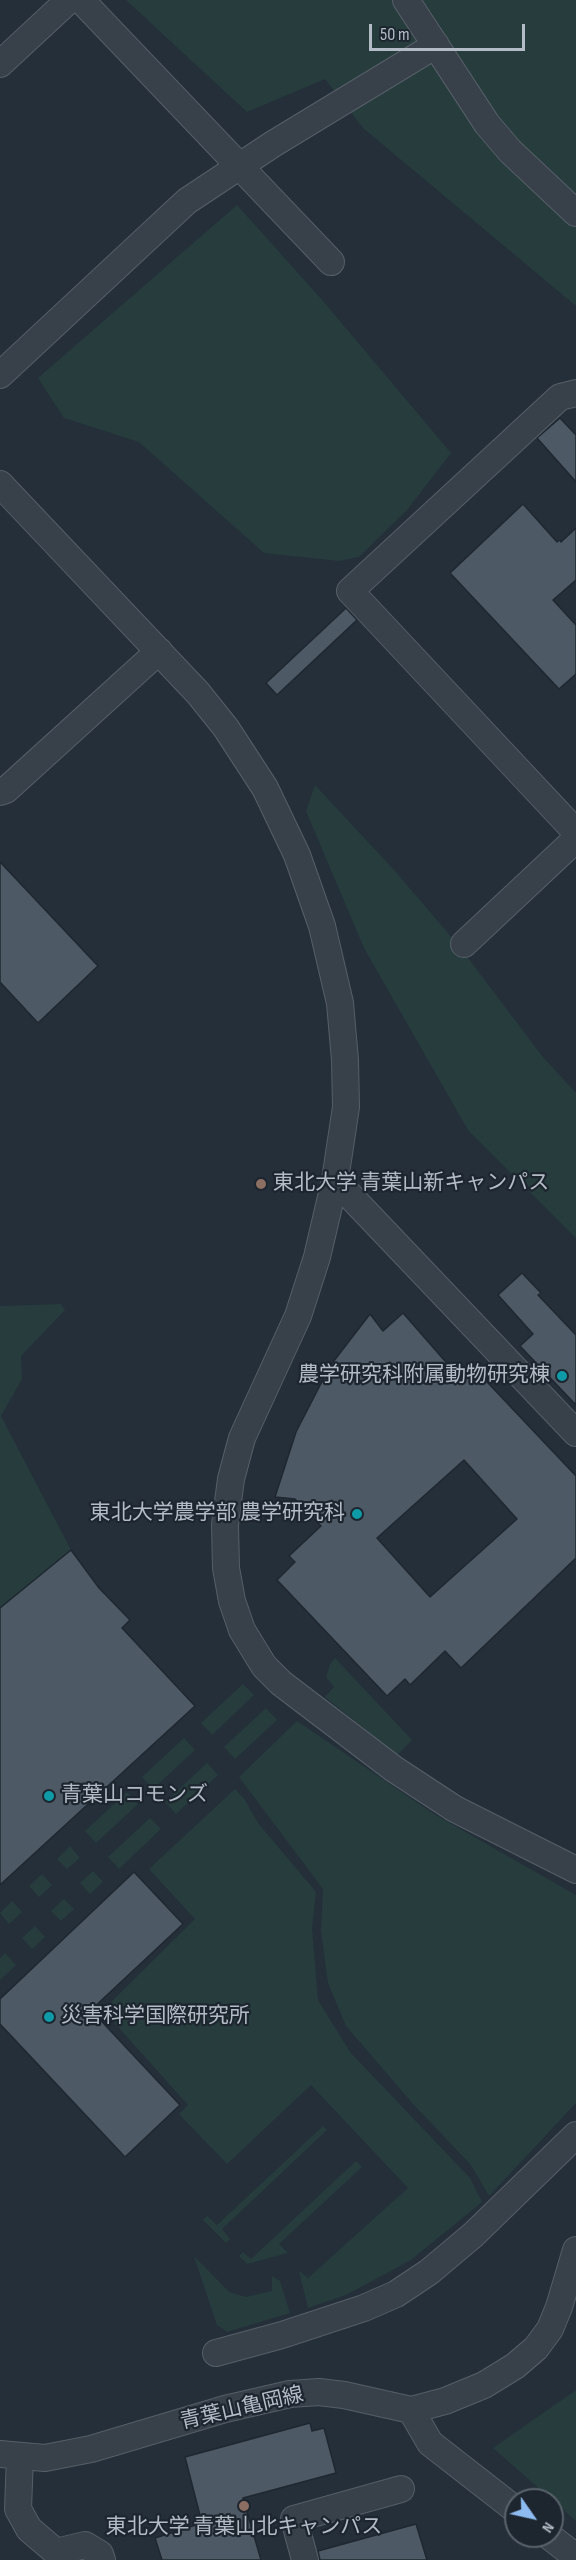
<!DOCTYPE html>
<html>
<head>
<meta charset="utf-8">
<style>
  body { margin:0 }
  #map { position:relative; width:576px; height:2560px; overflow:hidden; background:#242f3a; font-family:"Sofia Sans Condensed",sans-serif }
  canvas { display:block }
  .north { position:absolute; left:504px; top:2488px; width:60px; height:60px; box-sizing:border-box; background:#1d262f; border:2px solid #59626b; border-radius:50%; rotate:124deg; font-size:16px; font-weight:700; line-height:24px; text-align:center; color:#b3bcc6 }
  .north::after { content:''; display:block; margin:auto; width:21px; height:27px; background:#8ebbf0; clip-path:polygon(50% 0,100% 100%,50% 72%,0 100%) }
  .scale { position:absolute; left:369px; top:24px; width:156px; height:27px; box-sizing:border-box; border:3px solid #b3bcc6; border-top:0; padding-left:8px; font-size:18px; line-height:21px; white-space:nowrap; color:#b3bcc6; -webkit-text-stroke:4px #1d262f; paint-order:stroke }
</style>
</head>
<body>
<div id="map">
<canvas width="576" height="2560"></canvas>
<div class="north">N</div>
<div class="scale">50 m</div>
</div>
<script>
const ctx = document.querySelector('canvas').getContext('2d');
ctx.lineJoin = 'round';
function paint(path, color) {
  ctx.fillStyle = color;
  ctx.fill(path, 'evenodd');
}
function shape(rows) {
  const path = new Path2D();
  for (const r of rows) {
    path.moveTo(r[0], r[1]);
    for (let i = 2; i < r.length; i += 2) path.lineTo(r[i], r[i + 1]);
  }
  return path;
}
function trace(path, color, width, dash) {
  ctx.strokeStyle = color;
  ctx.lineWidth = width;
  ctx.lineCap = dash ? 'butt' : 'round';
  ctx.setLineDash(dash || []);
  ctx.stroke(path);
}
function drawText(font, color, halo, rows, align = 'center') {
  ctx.font = font + ' "Sofia Sans Condensed","Noto Sans JP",sans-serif';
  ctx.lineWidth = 4.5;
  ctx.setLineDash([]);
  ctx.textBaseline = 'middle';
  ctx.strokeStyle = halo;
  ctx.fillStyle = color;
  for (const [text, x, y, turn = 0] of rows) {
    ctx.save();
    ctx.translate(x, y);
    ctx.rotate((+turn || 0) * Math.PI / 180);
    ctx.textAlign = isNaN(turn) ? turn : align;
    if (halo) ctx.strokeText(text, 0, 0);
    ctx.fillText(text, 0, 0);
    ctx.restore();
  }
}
const green = shape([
  [126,0,576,0,576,306,363,128,325,79,247,112],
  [237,205,323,301,451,453,407,510,359,557,339,561,264,553,139,442,64,418,38,378],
  [315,785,394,870,459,946,542,1056,576,1093,576,1238,468,1130,364,948,306,811],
  [61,1304,65,1310,21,1356,22,1379,1,1416,71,1550,0,1608,0,1306],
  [335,1658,412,1740,397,1755,325,1697,334,1687,326,1677,330,1664],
  [243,1684,254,1695,212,1735,201,1723],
  [266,1708,277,1720,235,1759,224,1747],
  [297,1721,434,1814,576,1895,576,2103,489,2196,471,2165,413,2104,346,2026,328,1983,321,1931,323,1889,239,1777],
  [184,1738,195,1750,153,1789,142,1777],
  [207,1763,218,1775,176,1814,165,1802],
  [235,1789,245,1800,258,1823,316,1892,312,1928,318,2000,350,2052,470,2178,482,2202,411,2260,346,2295,308,2308,299,2271,308,2278,408,2188,311,2085,227,2164,179,2114,188,2105,103,2010,195,1919,149,1869],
  [127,1792,138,1804,96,1843,85,1831],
  [150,1818,161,1829,119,1869,108,1857],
  [70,1846,80,1858,67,1869,57,1859],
  [93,1871,103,1882,90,1894,80,1883],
  [42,1874,52,1885,39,1897,29,1886],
  [64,1899,74,1909,61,1921,51,1911],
  [12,1901,22,1912,9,1924,0,1913],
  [35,1926,45,1937,32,1949,22,1938],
  [5,1953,16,1965,0,1980,0,1958],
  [323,2126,327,2130,222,2229,230,2239,226,2243,203,2220,207,2216,217,2225],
  [356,2161,362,2167,279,2244,288,2253,247,2264,239,2256,243,2252,251,2259],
  [194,2256,229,2292,246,2297,272,2291,272,2276,280,2281,290,2313,227,2332,217,2325],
  [576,2390,576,2521,493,2448]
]);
const building = shape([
  [560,418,576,435,576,482,537,438,560,418],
  [523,504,557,542,560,540,561,542,576,528,576,580,553,600,576,625,576,674,559,689,450,573,523,504],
  [346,608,357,620,277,695,266,683,346,608],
  [0,862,98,966,38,1023,0,982,0,862],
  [522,1273,541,1293,538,1295,576,1335,576,1405,520,1346,533,1334,498,1295,522,1273],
  [403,1313,459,1377,472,1366,576,1476,576,1558,461,1668,445,1651,410,1685,405,1679,387,1696,277,1580,295,1562,289,1556,321,1526,295,1499,275,1497,296,1432,330,1366,370,1314,383,1331,403,1313],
  [464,1460,517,1519,430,1597,377,1538,464,1460],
  [71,1550,99,1588,130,1620,122,1628,195,1706,0,1885,0,1608,71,1550],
  [134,1872,183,1924,91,2010,180,2105,125,2157,0,2024,0,1999,134,1872],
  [310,2423,312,2431,324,2428,336,2473,243,2498,261,2560,162,2560,155,2538,202,2523,185,2457,310,2423],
  [416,2524,427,2560,320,2560,318,2551,416,2524]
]);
const minor = shape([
  [81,0,331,262],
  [406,0,487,124,510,151,576,213],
  [0,64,69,0],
  [0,375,187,201,273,144,436,45],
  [576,393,560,397,350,591,576,832],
  [0,484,198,693,226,728,265,788,297,855,322,926,340,1003,345,1060,346,1107,335,1180,317,1257,298,1316,242,1438,231,1479,225,1525,226,1568,232,1601,242,1630,264,1666,281,1683,394,1769,455,1809,576,1870],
  [0,792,6,790,159,651],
  [464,944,576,839],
  [335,1180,576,1433],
  [216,2353,282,2335,364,2308,396,2294,429,2272,473,2235,576,2135],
  [411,2410,430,2443,516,2510],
  [0,2454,45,2458,91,2449,225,2409,290,2394,319,2392,344,2395,411,2410,445,2401,484,2385,515,2366,536,2348,550,2329,559,2307,576,2250],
  [20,2457,18,2509,29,2529,56,2552,85,2545,100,2554,102,2560],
  [549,2536,576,2557],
  [305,2560,294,2519,401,2489]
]);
const markers = [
  [261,1184,6,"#8d6e63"],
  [562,1376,6,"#0f9aa8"],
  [357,1514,6,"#0f9aa8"],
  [49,1796,6,"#0f9aa8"],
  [49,2017,6,"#0f9aa8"],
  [244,2506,6,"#8d6e63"]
];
const poiNames = [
  ["東北大学 青葉山新キャンパス",273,1184],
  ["農学研究科附属動物研究棟",550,1376,"right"],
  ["東北大学農学部 農学研究科",345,1514,"right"],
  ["青葉山コモンズ",61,1796],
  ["災害科学国際研究所",61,2017],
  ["東北大学 青葉山北キャンパス",244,2528,"center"]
];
const streetNames = [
  ["青葉山亀岡線",242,2409,-13]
];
paint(green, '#273c3c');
paint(building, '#4d5965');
trace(building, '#1f2831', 1.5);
trace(minor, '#565f68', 28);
trace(minor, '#38414a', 26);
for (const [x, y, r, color] of markers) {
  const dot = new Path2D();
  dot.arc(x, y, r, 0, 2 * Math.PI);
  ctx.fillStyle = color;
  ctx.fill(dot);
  trace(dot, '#1d262f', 2);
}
drawText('21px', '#b3bcc6', '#1d262f', poiNames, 'left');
drawText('21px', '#b3bcc6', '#1d262f', streetNames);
</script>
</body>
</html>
